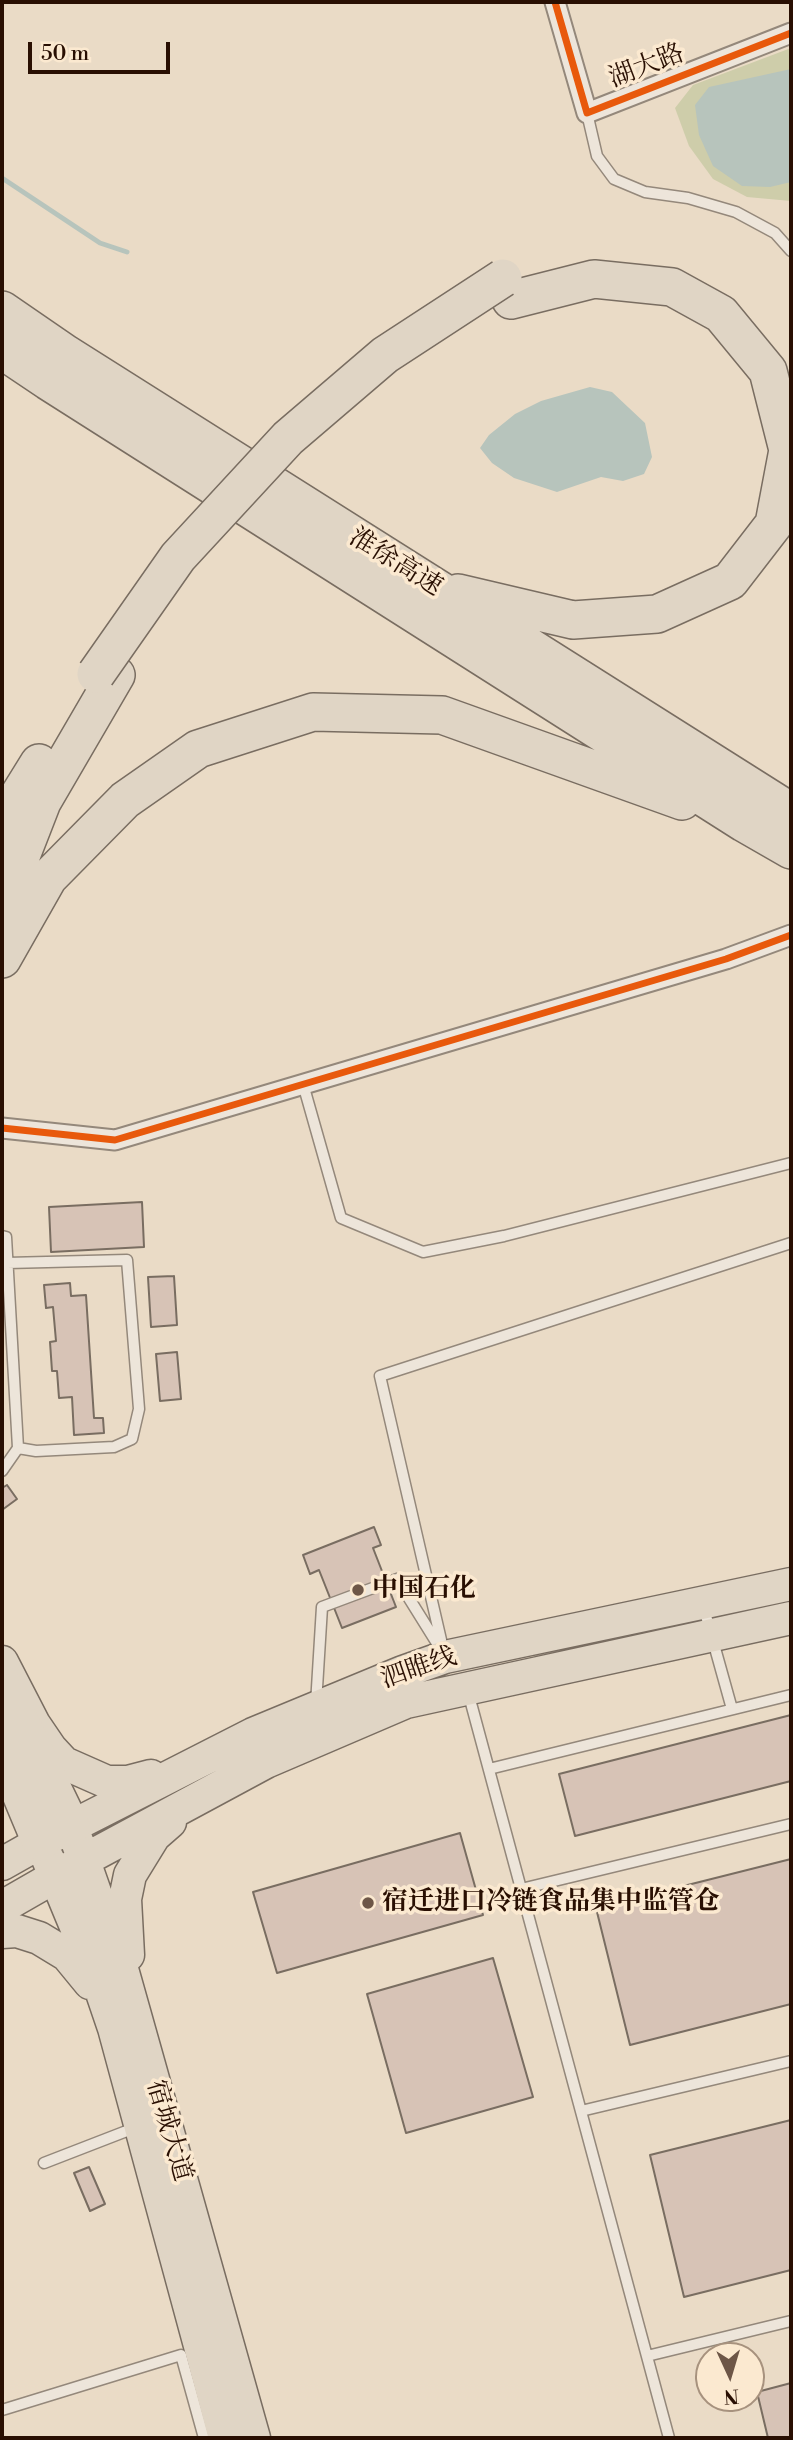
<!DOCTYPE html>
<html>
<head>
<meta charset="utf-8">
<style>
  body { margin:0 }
  #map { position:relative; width:793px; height:2440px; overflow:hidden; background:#eadbc6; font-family:"Libre Bodoni",serif }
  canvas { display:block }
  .frame { position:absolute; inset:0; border:4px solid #290f02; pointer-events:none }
  .north { position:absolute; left:695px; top:2342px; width:70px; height:70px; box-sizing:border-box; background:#fbe9d0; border:2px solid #a7927e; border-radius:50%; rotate:176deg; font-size:19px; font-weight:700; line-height:28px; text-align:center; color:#290f02 }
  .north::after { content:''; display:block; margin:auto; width:24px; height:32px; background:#6d5647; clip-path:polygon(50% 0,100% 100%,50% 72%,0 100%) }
  .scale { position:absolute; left:28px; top:42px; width:142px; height:32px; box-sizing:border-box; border:4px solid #290f02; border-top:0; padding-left:9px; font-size:21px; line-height:24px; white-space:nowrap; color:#290f02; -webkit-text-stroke:5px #fbe9d0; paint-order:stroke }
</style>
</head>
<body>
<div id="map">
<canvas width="793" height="2440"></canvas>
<div class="frame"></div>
<div class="north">N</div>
<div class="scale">50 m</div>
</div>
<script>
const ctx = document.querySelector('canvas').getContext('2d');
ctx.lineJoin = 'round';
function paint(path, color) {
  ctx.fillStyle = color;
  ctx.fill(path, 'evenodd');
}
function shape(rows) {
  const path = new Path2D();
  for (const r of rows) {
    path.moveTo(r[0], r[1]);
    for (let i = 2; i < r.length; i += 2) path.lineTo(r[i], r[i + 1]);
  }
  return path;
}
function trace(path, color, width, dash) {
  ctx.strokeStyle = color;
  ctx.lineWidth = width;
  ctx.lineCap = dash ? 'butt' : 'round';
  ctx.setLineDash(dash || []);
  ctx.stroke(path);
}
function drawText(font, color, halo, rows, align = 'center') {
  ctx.font = font + ' "Libre Bodoni","Noto Serif SC",serif';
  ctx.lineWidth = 7;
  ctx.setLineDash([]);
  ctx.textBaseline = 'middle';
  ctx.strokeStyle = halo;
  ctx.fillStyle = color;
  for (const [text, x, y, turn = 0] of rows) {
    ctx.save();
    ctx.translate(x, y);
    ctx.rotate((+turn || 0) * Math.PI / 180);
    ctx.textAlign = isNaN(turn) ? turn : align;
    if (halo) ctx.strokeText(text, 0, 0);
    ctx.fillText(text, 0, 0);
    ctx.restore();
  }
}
const green = shape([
  [791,48,791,201,747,197,713,179,689,146,675,108,693,85]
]);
const water = shape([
  [791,69,791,182,770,187,742,186,713,166,699,135,695,105,709,87],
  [590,387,612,392,645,423,652,457,644,474,623,481,601,477,557,492,514,478,492,463,480,448,489,435,515,414,541,401]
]);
const stream = shape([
  [2,178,100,243,127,252]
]);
const building = shape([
  [142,1202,144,1247,51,1252,49,1207,142,1202],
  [174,1276,177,1325,151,1327,148,1277,174,1276],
  [70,1283,71,1296,86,1295,94,1418,103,1418,104,1433,74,1435,72,1397,59,1398,57,1371,52,1371,50,1342,56,1341,53,1307,46,1308,44,1285,70,1283],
  [177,1352,181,1399,160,1401,156,1354,177,1352],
  [7,1485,17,1499,2,1510,2,1488,7,1485],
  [374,1527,381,1545,373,1548,396,1607,342,1628,319,1570,310,1574,303,1555,374,1527],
  [791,1715,791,1781,575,1836,559,1774,791,1715],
  [460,1833,483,1915,277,1973,253,1892,460,1833],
  [791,1859,791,2004,630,2045,596,1908,791,1859],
  [493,1958,533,2097,406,2133,367,1994,493,1958],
  [791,2120,791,2270,684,2297,650,2155,791,2120],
  [89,2167,105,2204,90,2211,74,2173,89,2167],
  [791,2383,791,2438,768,2438,757,2392,791,2383]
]);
const lane = shape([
  [587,113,597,156,614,179,645,192,688,198,736,212,775,233,791,251],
  [303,1084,341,1218,423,1252,504,1236,791,1163],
  [2,1236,6,1237,18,1448,2,1471],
  [7,1263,127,1260,139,1409,132,1439,114,1447,36,1451,18,1448],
  [703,1605,732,1709],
  [444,1653,380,1376,791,1243],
  [468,1692,669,2438],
  [316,1704,322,1607,397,1579,440,1648],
  [489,1769,791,1695],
  [521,1889,791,1824],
  [581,2111,791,2061],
  [44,2163,137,2127],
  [647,2356,791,2321],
  [2,2410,181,2355,204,2438]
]);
const street = shape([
  [555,2,587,113,791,33],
  [2,1128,115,1140,726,959,791,935]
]);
const primary = shape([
  [2,1662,34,1724,51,1749,64,1763,107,1782,128,1782,151,1776],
  [77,1841,122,1969,254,2438],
  [48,1859,96,1975,114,2028,225,2438],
  [2,1864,41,1842,253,1734,403,1672,445,1657,791,1584],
  [2,1907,84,1860,266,1762,406,1702,791,1618],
  [2,1932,17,1931,39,1938,67,1955,90,1983],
  [128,1955,125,1899,130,1875,154,1836,170,1822]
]);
const highway = shape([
  [2,310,66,354,791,812],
  [2,350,48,381,744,823,791,850],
  [458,593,573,620,657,614,730,581,774,524,788,450,768,371,721,314,672,287,594,279,511,300],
  [2,830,8,813,39,763],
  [2,905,42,802,116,675],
  [2,959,48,878,125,800,198,749,313,712,442,715,682,801],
  [2,1684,71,1827],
  [2,1749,41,1842]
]);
const highwayBridge = shape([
  [96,674,178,557,288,438,385,355,503,278]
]);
const cycleway = shape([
  [555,2,587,113,791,33],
  [2,1128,115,1140,726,959,791,935]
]);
const markers = [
  [358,1590,7,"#6d5647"],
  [368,1903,7,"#6d5647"]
];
const streetNames = [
  ["湖大路",647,67,-21],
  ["淮徐高速",395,563,32],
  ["泗睢线",419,1669,-19],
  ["宿城大道",168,2131,74]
];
const poiNames = [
  ["中国石化",372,1590],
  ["宿迁进口冷链食品集中监管仓",382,1903]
];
paint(green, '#cecdaa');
paint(water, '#b7c4bc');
trace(stream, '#b7c4bc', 5);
paint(building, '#d7c3b6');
trace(building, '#796d61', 2);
trace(lane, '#94887b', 13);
trace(street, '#94887b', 23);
trace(primary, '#796d61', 35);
trace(highway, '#796d61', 40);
trace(lane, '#ede5da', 10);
trace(street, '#ede5da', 19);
trace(primary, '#e0d5c5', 32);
trace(highway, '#e0d5c5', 37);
trace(highwayBridge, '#796d61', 40, []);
trace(highwayBridge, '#e0d5c5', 37);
trace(cycleway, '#e8590c', 7);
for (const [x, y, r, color] of markers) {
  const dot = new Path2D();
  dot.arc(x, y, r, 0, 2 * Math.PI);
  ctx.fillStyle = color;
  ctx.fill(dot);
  trace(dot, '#fbe9d0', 2.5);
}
drawText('26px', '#290f02', '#fbe9d0', streetNames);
drawText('bold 26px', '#290f02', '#fbe9d0', poiNames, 'left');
</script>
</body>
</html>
